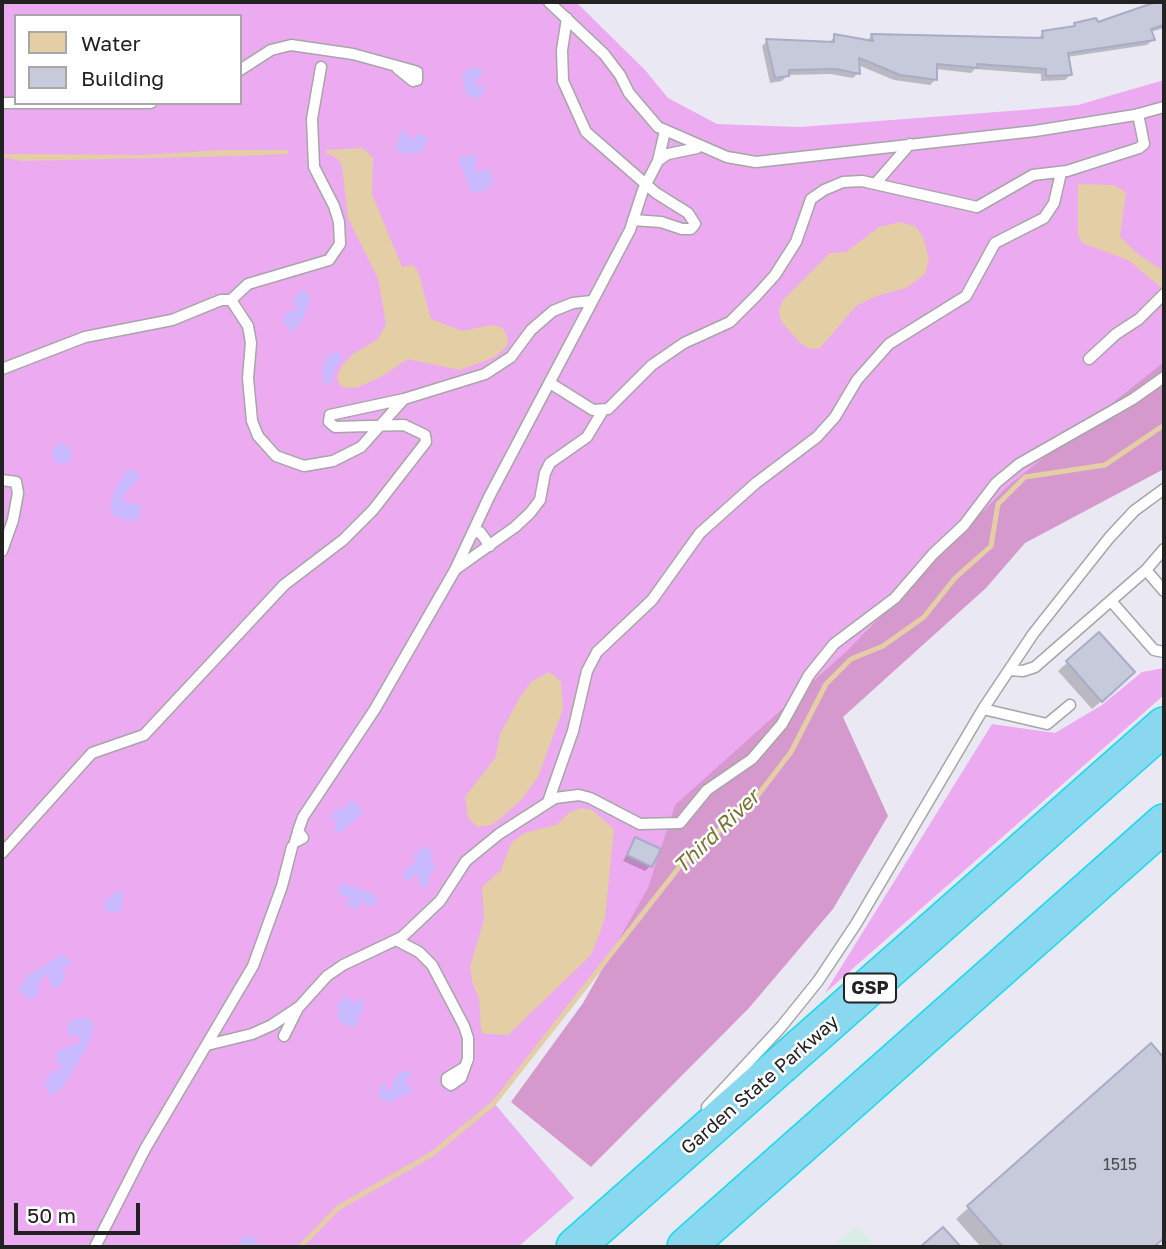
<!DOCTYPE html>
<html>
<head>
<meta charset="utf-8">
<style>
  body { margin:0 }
  #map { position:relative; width:1166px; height:1249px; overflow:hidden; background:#e9e8f3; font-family:"Golos Text",sans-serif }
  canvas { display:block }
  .frame { position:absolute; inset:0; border:4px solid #222; pointer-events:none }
  .legend { position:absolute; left:14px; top:14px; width:228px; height:91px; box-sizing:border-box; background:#fff; border:2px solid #a7a7a7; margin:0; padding:9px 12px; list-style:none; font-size:21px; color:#222 }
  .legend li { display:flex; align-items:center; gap:14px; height:35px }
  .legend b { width:35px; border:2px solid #a7a7a7 }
  .scale { position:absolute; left:14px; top:1203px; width:126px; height:32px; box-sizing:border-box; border:4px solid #222; border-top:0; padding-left:9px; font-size:21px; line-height:24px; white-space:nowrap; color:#222; -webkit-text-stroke:5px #fff; paint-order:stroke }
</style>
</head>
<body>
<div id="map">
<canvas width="1166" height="1249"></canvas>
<div class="frame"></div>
<ul class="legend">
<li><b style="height:19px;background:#e4cea5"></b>Water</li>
<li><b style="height:19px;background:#c7cada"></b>Building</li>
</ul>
<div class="scale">50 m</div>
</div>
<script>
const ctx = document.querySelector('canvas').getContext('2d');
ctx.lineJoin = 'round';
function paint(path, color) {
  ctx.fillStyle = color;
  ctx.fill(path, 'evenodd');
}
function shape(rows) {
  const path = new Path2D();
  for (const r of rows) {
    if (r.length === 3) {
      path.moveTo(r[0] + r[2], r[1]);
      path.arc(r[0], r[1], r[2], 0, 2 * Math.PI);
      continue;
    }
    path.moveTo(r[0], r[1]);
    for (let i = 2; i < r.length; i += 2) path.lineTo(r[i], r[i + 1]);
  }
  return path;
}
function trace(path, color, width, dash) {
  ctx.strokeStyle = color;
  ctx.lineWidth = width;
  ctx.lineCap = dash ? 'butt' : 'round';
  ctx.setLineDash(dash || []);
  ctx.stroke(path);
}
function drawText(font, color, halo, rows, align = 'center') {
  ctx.font = font + ' "Golos Text",sans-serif';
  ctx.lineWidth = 5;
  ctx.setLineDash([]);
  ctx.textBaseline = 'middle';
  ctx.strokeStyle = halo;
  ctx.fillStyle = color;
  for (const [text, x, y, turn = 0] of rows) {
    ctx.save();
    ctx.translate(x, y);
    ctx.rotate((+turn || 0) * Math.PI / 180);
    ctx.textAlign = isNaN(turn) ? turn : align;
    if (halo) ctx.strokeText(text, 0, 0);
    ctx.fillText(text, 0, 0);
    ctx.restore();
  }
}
const industrial = shape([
  [857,1226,876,1247,833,1247]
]);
const grass = shape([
  [2,2,576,2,645,70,668,98,717,124,800,127,1023,110,1078,105,1164,80,1164,425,1105,465,684,861,494,1103,574,1198,518,1247,2,1247],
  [16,16,240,16,240,103,16,103],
  [1164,668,1164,695,825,993,992,724,1055,733,1102,705,1142,672]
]);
const forest = shape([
  [1164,362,1164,469,1025,543,986,588,843,717,888,816,833,909,749,1008,591,1167,511,1102,583,1003,648,888,675,805,848,650,1008,486]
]);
const sand = shape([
  [471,68,479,68,483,73,474,84,485,87,482,96,472,99,467,94,462,79,466,70],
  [403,129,412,140,419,133,429,139,421,152,404,154,397,152,396,144],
  [477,155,474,172,489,169,493,180,489,188,477,193,471,190,458,160,461,156],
  [302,290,310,295,310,300,303,319,292,334,283,320,288,311,298,310,293,302,296,294],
  [336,352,340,354,341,360,334,371,331,383,326,384,323,380,323,365,328,356],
  [62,454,10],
  [128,469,134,470,140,477,122,497,128,505,134,502,141,506,139,518,131,521,115,517,110,509,114,491],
  [348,801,358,804,363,812,343,831,337,832,334,829,337,821,329,818,336,809,346,809],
  [425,846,430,849,435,870,429,875,429,884,421,888,417,874,407,881,402,877,409,867,416,863,413,856],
  [342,883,372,893,377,897,377,905,366,906,363,900,357,910,347,906,346,903,350,896,343,897,338,891],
  [117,890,122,892,123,905,119,912,107,912,103,904],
  [64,954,71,963,62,970,66,976,63,983,53,989,47,974,40,981,37,997,26,999,24,993,20,994,19,988,29,974],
  [345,996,348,996,352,1004,360,998,364,1002,363,1011,358,1014,359,1023,355,1028,344,1025,336,1016,339,1011,337,1005],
  [87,1017,94,1024,89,1043,63,1087,51,1096,44,1084,49,1075,63,1067,56,1063,57,1052,81,1041,78,1035,68,1036,68,1025,74,1019],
  [406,1070,412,1073,405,1082,412,1090,404,1097,399,1096,394,1102,382,1101,378,1094,381,1084,386,1082,385,1088,389,1091,394,1083,393,1077],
  [248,1235,256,1240,260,1247,237,1247,241,1238]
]);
const water = shape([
  [363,148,373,158,372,194,402,267,412,265,418,271,431,319,462,331,492,325,503,328,508,339,507,346,495,357,460,370,408,359,381,377,356,388,342,387,339,383,337,376,341,367,353,354,378,339,386,324,378,278,348,218,342,166,337,158,326,153,326,150],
  [223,150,288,150,288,154,237,156,22,161,2,157,2,154,143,155],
  [1078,184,1113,185,1126,192,1120,237,1139,255,1164,271,1162,288,1128,260,1082,243,1078,235],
  [901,222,916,227,923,237,929,259,925,274,906,288,879,295,856,306,820,348,810,349,800,343,781,321,779,311,783,300,830,253,846,252,879,227],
  [549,672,561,681,563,709,538,777,521,800,502,817,492,825,477,827,468,817,465,797,496,757,500,734,520,697,532,681],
  [581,808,592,810,614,829,605,918,598,938,591,955,508,1035,484,1034,481,1031,479,998,473,985,470,967,484,919,482,887,501,870,511,843,524,833,556,825,570,812]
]);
const shadow = shape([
  [1164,2,1164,28,1150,32,1153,40,1147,45,1067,57,1070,75,1065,80,1041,81,1041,74,975,69,971,73,936,69,936,79,930,85,894,80,858,65,858,73,853,78,830,74,787,75,782,81,770,83,762,46,767,41,829,43,835,36,866,42,872,35,1038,40,1043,32,1071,29,1075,25,1096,25],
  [1099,634,1125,681,1092,709,1058,671],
  [635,839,650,866,645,871,623,861],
  [1151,1045,1164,1060,1164,1237,1153,1247,981,1247,956,1219]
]);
const stream = shape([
  [300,1247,338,1208,432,1154,494,1103,684,861,755,799,791,752,826,684,851,659,883,646,924,617,955,578,991,546,998,504,1025,477,1105,465,1164,425]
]);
const building = shape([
  [1156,2,1164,2,1164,25,1151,29,1155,40,1068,53,1072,75,1046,76,1046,69,977,64,978,68,937,64,937,80,900,75,859,58,860,74,836,69,789,70,789,76,775,78,766,39,834,42,834,34,873,41,871,34,1043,38,1042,31,1075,26,1074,23,1096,18,1098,22,1156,2],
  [1099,632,1135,672,1102,702,1066,661,1099,632],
  [635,837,661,849,652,867,627,855,635,837],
  [1151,1043,1164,1058,1164,1238,1154,1247,1003,1247,967,1206,1151,1043],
  [943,1227,961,1247,920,1247,943,1227]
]);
const service = shape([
  [549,2,604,54,620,75,629,93,658,127,727,157,756,162,1035,131,1135,115,1164,107],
  [567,18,562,50,563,81,586,132,656,193,688,213,695,224,691,229,682,229,661,222,633,220],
  [240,70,271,50,291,45,353,54,411,70,417,72,417,80,413,81,397,68],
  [2,103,151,103],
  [658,161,668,154,697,148],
  [875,184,910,144],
  [231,300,248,326,251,343,248,378,252,421,258,436,276,456,304,466,333,461,361,447,404,399],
  [231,300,248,284,329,260,340,244,339,222,334,206,314,167,312,119,321,67],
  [1089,359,1116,334,1139,319,1164,294],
  [2,369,85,337,172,320,221,300,231,300],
  [550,383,593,410,608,409,652,365,684,343,730,322,757,295,775,275,796,242,811,199,824,190,843,182,862,181,977,207,1033,175,1067,171,1139,148,1144,144,1138,114],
  [2,480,16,482,18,493,13,520,2,551],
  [472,533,480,532,490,546],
  [456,569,515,527,530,513,540,500,545,473,550,463,587,437,602,412],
  [1146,570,1164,549],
  [1111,601,1154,650,1164,652],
  [1009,670,1023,671,1035,667,1146,570,1164,591],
  [983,709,1047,724,1070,705],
  [548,802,573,731,587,671,597,652,652,600,700,533,756,483,817,437,835,417,857,380,889,344,966,296,995,243,1044,218,1054,203,1061,173],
  [297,835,295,842,303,838,298,831,303,817,375,709,455,570,489,497,630,230,643,190,658,161,665,131],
  [2,853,92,753,144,735,284,585,343,540,373,510,426,442,425,435,404,425,335,427,329,422,330,415,404,399,485,374,511,357,531,330,553,311,573,303,592,301],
  [396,940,419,952,432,965,464,1026,468,1038,468,1059,465,1067,464,1070,461,1078,451,1085,447,1082,447,1078,465,1067],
  [284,1036,298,1008],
  [207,1045,252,1034,272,1025,299,1007,327,976,343,965,402,937,440,901,466,861,499,834,555,798,579,795,590,798,640,824,680,823,707,790,752,759,782,724,809,675,834,644,895,598,933,554,964,525,996,483,1019,464,1133,399,1164,377],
  [707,1107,781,1027,818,981,856,924,983,709,1033,634,1109,538,1134,511,1164,489],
  [95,1247,145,1149,253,966,282,886,292,847]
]);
const motorway = shape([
  [575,1247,1164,726],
  [686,1247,1164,823]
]);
const numberNames = [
  ["1515",1120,1165]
];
const shields = [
  [870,988,52]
];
const shieldNames = [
  ["GSP",870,988]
];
const streetNames = [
  ["Garden State Parkway",760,1085,-41]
];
const waterNames = [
  ["Third River",717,832,-44]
];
paint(industrial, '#d9ece5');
paint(grass, '#ecaaf0');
paint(forest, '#d699cd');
paint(sand, '#c9b9ff');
paint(water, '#e4cea5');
paint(shadow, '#0003');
trace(stream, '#e4cea5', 5);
paint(building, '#c7cada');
trace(building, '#a8acc6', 2);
trace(service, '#a6a6a6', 13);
trace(motorway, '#19daec', 40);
trace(service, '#fff', 10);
trace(motorway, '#8ad7f0', 37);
drawText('16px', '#4b4c50', null, numberNames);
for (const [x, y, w] of shields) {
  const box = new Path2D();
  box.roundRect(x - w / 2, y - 14.5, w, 29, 5);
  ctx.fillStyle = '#fff';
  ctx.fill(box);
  trace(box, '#222', 2);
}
drawText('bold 18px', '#222', null, shieldNames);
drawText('19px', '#222', '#fff', streetNames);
drawText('italic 21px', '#78732f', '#fff', waterNames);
</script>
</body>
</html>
